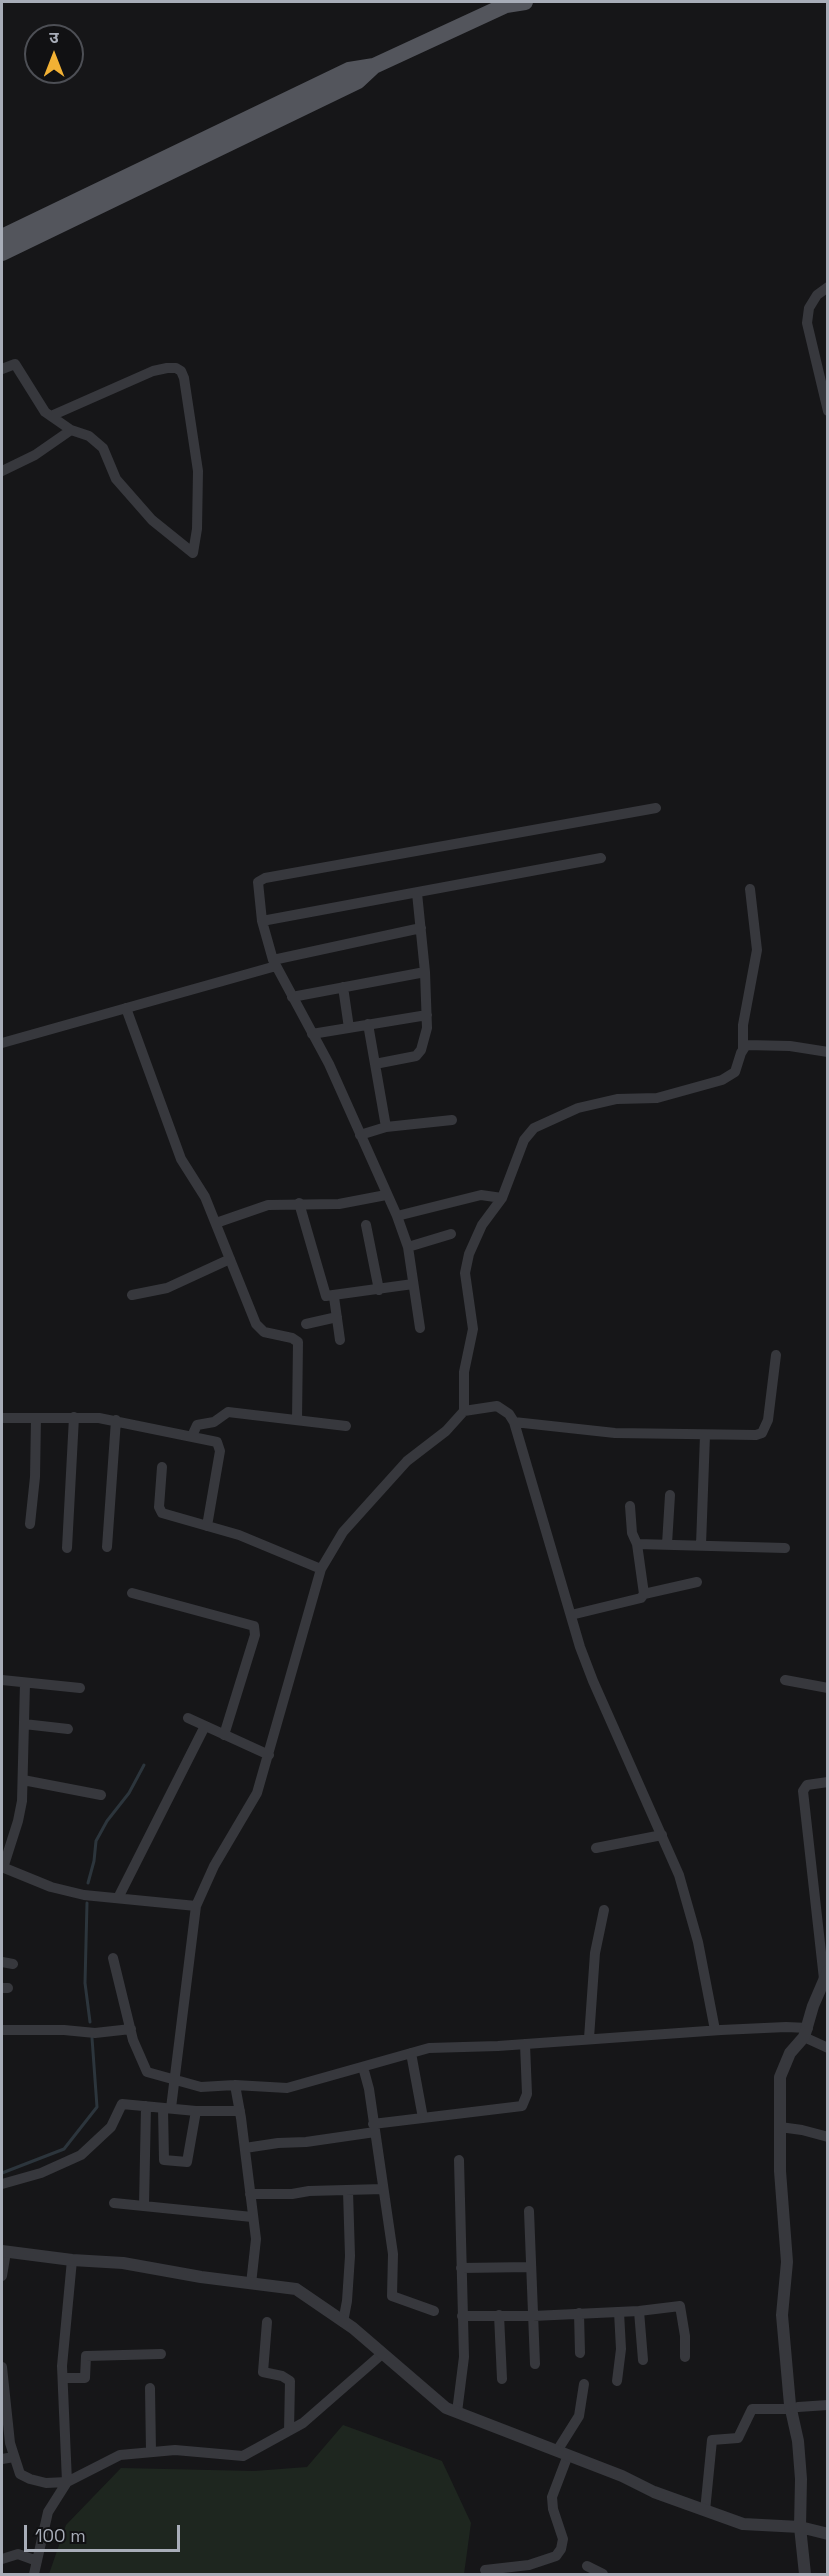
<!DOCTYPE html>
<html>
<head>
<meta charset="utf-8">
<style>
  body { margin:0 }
  #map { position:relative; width:829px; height:2576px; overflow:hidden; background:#161618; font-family:"Space Grotesk","Noto Sans Devanagari",sans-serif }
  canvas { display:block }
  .frame { position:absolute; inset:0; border:3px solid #a8adb8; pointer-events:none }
  .north { position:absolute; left:24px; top:24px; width:60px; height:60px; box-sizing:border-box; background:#111113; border:2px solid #4d4f55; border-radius:50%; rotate:0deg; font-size:16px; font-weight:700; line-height:24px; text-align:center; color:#a8adb8 }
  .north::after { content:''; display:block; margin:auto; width:21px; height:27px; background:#f2b134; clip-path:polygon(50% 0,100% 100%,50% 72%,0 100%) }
  .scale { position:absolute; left:24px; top:2525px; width:156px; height:27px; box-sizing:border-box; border:3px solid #a8adb8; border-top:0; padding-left:8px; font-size:18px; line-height:21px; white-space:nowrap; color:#a8adb8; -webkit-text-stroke:4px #111113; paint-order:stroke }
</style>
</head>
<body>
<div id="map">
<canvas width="829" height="2576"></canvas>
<div class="frame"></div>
<div class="north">उ</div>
<div class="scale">100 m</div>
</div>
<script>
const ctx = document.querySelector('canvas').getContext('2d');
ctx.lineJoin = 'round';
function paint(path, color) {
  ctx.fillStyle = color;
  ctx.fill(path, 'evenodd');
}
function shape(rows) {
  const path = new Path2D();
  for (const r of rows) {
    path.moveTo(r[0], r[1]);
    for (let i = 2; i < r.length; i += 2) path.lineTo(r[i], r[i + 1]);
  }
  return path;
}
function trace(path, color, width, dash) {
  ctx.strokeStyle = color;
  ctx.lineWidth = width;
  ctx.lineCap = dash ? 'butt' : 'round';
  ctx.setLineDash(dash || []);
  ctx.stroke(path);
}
const green = shape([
  [343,2425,442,2461,471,2523,464,2574,49,2574,66,2525,121,2468,254,2471,307,2467]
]);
const stream = shape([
  [88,1883,94,1861,96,1841,107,1821,129,1793,144,1765],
  [87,1903,85,1983,90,2022],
  [2,2173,64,2149,97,2107,92,2038]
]);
const minor = shape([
  [828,287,817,295,809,308,807,323,828,411],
  [2,369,15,364,45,412,71,430,35,455,2,471],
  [51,416,153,371,167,368,176,368,181,371,184,378,198,471,197,529,193,553,152,520,116,479,103,448,89,436,71,430],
  [262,921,601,858],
  [273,960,421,928],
  [343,987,349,1028],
  [292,997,425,972],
  [126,1008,181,1159,205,1197,256,1324,264,1332,292,1338,298,1342,297,1420],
  [368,1024,386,1127],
  [312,1034,427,1015],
  [2,1043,276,966],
  [743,1049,743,1025,757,950,750,889],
  [375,1064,416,1056,421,1050,427,1028,425,972,417,893],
  [360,1135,386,1127,452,1120],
  [502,1198,481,1195,397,1216,329,1064,273,960,262,921,258,882,265,878,656,808],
  [299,1203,326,1296,413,1284],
  [397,1216,408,1247,420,1328],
  [216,1223,268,1205,339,1204,386,1195],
  [366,1225,379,1290],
  [408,1247,451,1234],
  [132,1295,167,1288,230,1259],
  [334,1297,340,1340],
  [306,1324,337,1317],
  [464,1411,497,1406,509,1414,514,1422,580,1647,593,1681,679,1875,698,1942,715,2030],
  [2,1418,99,1418,217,1442,220,1451,207,1526],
  [514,1422,615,1433,756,1435,762,1433,768,1420,776,1355],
  [192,1436,197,1425,214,1422,228,1412,346,1426],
  [162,1467,159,1507,162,1513,239,1535,321,1569],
  [630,1506,632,1533,637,1544],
  [30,1524,35,1477,36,1418],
  [667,1544,670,1495],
  [701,1545,705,1435],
  [107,1547,116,1420],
  [67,1548,74,1417],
  [132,1593,254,1626,255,1635,224,1735],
  [644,1594,697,1582],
  [571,1615,641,1598,644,1594,637,1544,785,1548],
  [2,1680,80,1688],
  [785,1680,828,1688],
  [188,1718,269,1755],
  [24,1724,68,1729],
  [23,1780,101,1795],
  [596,1848,662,1835],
  [2,1867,51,1887,84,1895,196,1906],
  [3,1868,18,1821,22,1801,25,1683],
  [118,1898,205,1726],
  [113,1958,133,2040,147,2072,201,2087,235,2085,287,2088,429,2048,498,2046,721,2030,786,2027,808,2028],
  [2,1962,13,1964],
  [824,1979,803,1791,807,1785,828,1782],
  [2,1988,8,1988],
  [2,2030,64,2030,95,2033,131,2029],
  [804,2037,828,2048],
  [589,2038,595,1953,604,1910],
  [411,2053,423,2118],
  [363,2067,369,2089,393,2254,392,2296,434,2311],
  [235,2085,241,2118,256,2239,251,2284],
  [163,2108,164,2160,187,2162,196,2111],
  [171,2108,196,1906,214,1866,257,1793,321,1569,343,1532,370,1502,407,1461,446,1431,464,1411,464,1372,473,1329,465,1273,469,1254,482,1225,502,1198,524,1140,534,1128,578,1108,617,1099,657,1098,722,1080,735,1072,741,1053,746,1045,790,1046,828,1052],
  [373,2124,522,2106,527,2094,525,2044],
  [780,2127,802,2130,828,2137],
  [245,2148,278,2143,306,2142,375,2132],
  [2,2184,41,2173,81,2155,111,2127,122,2104,196,2111,240,2111],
  [250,2194,292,2194,309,2191,383,2189],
  [114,2203,252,2217],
  [144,2206,146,2106],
  [529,2211,535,2364],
  [461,2268,531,2267],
  [2,2276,6,2252],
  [639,2311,643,2360],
  [579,2313,580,2353],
  [499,2315,502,2379],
  [462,2316,533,2316,639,2311,680,2306,685,2336,685,2357],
  [267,2322,263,2372,282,2376,290,2381,289,2431],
  [343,2322,347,2301,350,2256,348,2191],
  [2,2367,10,2443,20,2474,30,2479,46,2483,67,2482,62,2366,72,2260],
  [63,2378,85,2378,86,2356,161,2354],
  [617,2381,621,2349,619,2312],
  [150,2388,151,2452],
  [457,2412,464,2357,459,2160],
  [557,2451,579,2416,584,2384],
  [2,2459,14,2457],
  [705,2511,712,2440,738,2438,752,2409,791,2409,798,2407,828,2405],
  [2,2559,18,2554,37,2561],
  [587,2566,603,2574],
  [485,2570,529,2565,556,2556,561,2549,563,2539,553,2509,552,2497,568,2455],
  [34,2574,48,2512,67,2482,120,2455,175,2450,243,2456,303,2423,382,2354]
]);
const tertiary = shape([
  [2,2251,72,2260,123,2263,201,2277,296,2289,353,2328,446,2408,622,2476,654,2492,743,2524,800,2527,828,2534],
  [805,2574,800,2527,801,2479,798,2441,790,2405,782,2315,787,2262,780,2171,780,2077,790,2053,804,2037,813,2006,828,1971]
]);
const primary = shape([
  [2,237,349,70,374,66,506,5,525,2],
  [2,253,358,81,373,67]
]);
paint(green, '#1e261f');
trace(stream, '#2c353c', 3);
trace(minor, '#37383d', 10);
trace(tertiary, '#37383d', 12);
trace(primary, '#53555c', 16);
</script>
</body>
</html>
